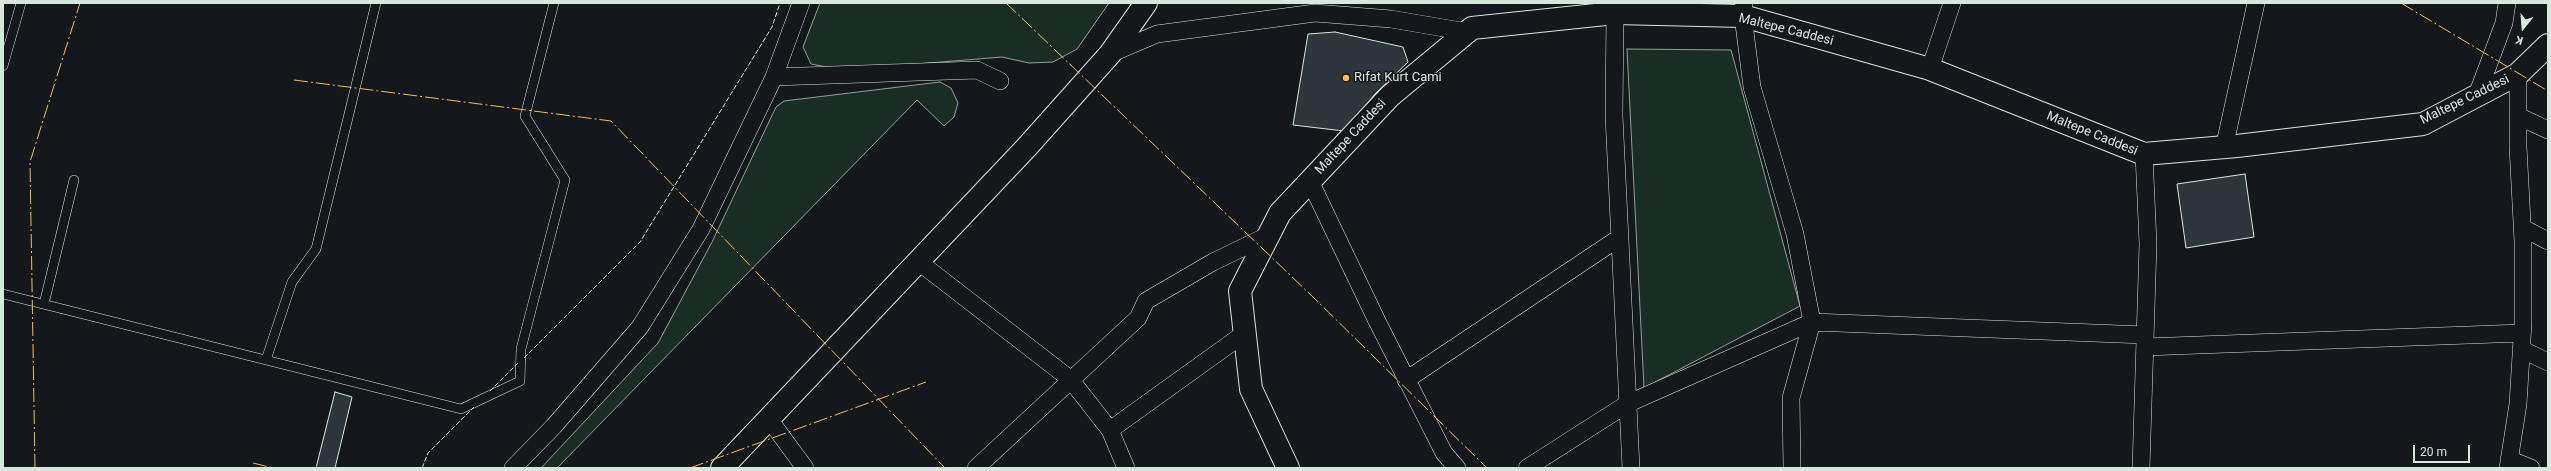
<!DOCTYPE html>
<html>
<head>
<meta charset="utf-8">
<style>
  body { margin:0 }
  #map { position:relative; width:2551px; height:471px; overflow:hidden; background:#14181c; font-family:Roboto,sans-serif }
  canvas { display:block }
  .frame { position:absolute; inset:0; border:4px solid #d8e6dc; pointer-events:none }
  .north { position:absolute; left:2503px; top:8px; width:40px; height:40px; -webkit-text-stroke:3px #14181c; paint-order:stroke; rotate:197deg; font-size:11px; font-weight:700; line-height:16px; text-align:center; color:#d8e6dc }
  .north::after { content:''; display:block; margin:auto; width:14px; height:18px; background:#d8e6dc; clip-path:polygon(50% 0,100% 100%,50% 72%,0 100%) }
  .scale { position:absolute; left:2413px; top:445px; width:57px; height:18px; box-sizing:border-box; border:2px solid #d8e6dc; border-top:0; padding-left:5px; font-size:12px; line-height:14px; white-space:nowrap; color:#d8e6dc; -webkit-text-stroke:3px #14181c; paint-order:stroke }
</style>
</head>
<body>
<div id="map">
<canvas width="2551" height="471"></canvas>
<div class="frame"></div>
<div class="north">K</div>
<div class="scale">20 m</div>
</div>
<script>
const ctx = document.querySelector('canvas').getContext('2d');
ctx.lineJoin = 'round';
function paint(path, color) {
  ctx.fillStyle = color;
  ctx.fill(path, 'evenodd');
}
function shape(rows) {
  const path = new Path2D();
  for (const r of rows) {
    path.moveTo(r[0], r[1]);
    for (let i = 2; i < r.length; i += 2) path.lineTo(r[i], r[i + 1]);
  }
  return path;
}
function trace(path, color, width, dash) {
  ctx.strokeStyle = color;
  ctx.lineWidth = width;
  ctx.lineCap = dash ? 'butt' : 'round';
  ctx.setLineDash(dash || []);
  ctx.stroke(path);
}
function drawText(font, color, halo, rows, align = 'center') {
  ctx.font = font + ' Roboto,sans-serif';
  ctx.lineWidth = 3;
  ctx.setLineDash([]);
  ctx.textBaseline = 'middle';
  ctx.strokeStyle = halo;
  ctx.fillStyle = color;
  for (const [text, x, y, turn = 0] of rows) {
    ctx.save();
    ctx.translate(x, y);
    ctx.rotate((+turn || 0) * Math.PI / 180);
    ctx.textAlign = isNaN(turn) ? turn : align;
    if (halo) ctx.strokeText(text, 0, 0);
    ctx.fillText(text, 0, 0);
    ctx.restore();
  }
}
const green = shape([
  [820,3,1109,3,1077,49,1053,62,1029,63,1002,57,843,70,811,64,803,47,820,3],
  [1627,49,1731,50,1800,306,1644,388,1627,49],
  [940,82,951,88,958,103,954,117,944,126,917,100,557,468,541,468,658,343,712,242,776,107,784,101,940,82]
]);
const building = shape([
  [1335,32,1403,47,1408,62,1375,94,1344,131,1293,125,1308,34,1335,32],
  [2245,174,2254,237,2186,248,2177,184,2245,174],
  [335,392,352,397,335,468,316,468,335,392]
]);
const service = shape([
  [3,66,21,3],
  [3,294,461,409,520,381,521,349,565,180,525,116,554,3],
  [44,304,74,180],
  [266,360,292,282,316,249,376,3]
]);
const minor = shape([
  [1618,3,1615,13,1614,116,1631,468],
  [1744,3,1743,16,1752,87,1795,234,1812,322,1791,398,1792,468],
  [1110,54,1157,34,1315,13,1391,19,1467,32],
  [1930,69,1952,3],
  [774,77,977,70,1000,81],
  [2477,95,2504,23,2507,3],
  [2518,116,2548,130],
  [2224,148,2256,3],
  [1310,181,1377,321,1444,453,1457,468],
  [2523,228,2548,241],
  [919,262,1070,379,1110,430,1126,468],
  [2145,347,2522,333],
  [2521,349,2548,362],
  [1406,380,1619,238],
  [769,419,805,468],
  [1110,430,1245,333],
  [2509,459,2531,468],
  [513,468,554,426,640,327,701,229,774,77,801,3],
  [976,468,1138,318,1146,301,1213,262,1269,235],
  [1527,468,1627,404,1812,322,2145,335],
  [2141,468,2148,244,2144,154],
  [2508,468,2518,404,2523,323,2523,241,2518,147,2518,74]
]);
const tertiary = shape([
  [722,468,1026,148,1110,54,1146,3],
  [1288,468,1251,389,1240,291,1280,213,1390,96,1472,28,1615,13,1743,16,1930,69,2144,154,2237,146,2423,124,2518,74,2548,45]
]);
const fence = shape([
  [524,358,640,242,772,27,780,3],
  [490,391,518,363],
  [422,468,428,453,474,407]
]);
const power = shape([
  [1006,3,1313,297,1487,468],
  [2401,3,2548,91],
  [294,80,611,121,945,468],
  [253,463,273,468],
  [35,468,30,162,80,3],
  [690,468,926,382]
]);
const markers = [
  [1346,78,4,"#ffb74d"]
];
const streetNames = [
  ["Maltepe Caddesi",1786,30,14],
  ["Maltepe Caddesi",2465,100,-26],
  ["Maltepe Caddesi",2092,134,22],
  ["Maltepe Caddesi",1351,137,-47]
];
const poiNames = [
  ["Rıfat Kurt Cami",1354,78]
];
paint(green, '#1a2d24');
trace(green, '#939e99', 1);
paint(building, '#2c363c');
trace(building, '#d8e6dc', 1);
trace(service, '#d8e6dc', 10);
trace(minor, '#d8e6dc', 18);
trace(tertiary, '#d8e6dc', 24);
trace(service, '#14181c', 9);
trace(minor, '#14181c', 17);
trace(tertiary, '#14181c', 22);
trace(fence, '#d8e6dc', 1, [5, 2]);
trace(power, '#ffb74d', 1, [14, 3, 2, 3]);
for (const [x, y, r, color] of markers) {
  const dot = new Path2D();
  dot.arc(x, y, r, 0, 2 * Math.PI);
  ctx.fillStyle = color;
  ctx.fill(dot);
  trace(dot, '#14181c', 1.5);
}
drawText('13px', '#d8e6dc', '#14181c', streetNames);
drawText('13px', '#d8e6dc', '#14181c', poiNames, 'left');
</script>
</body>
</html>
